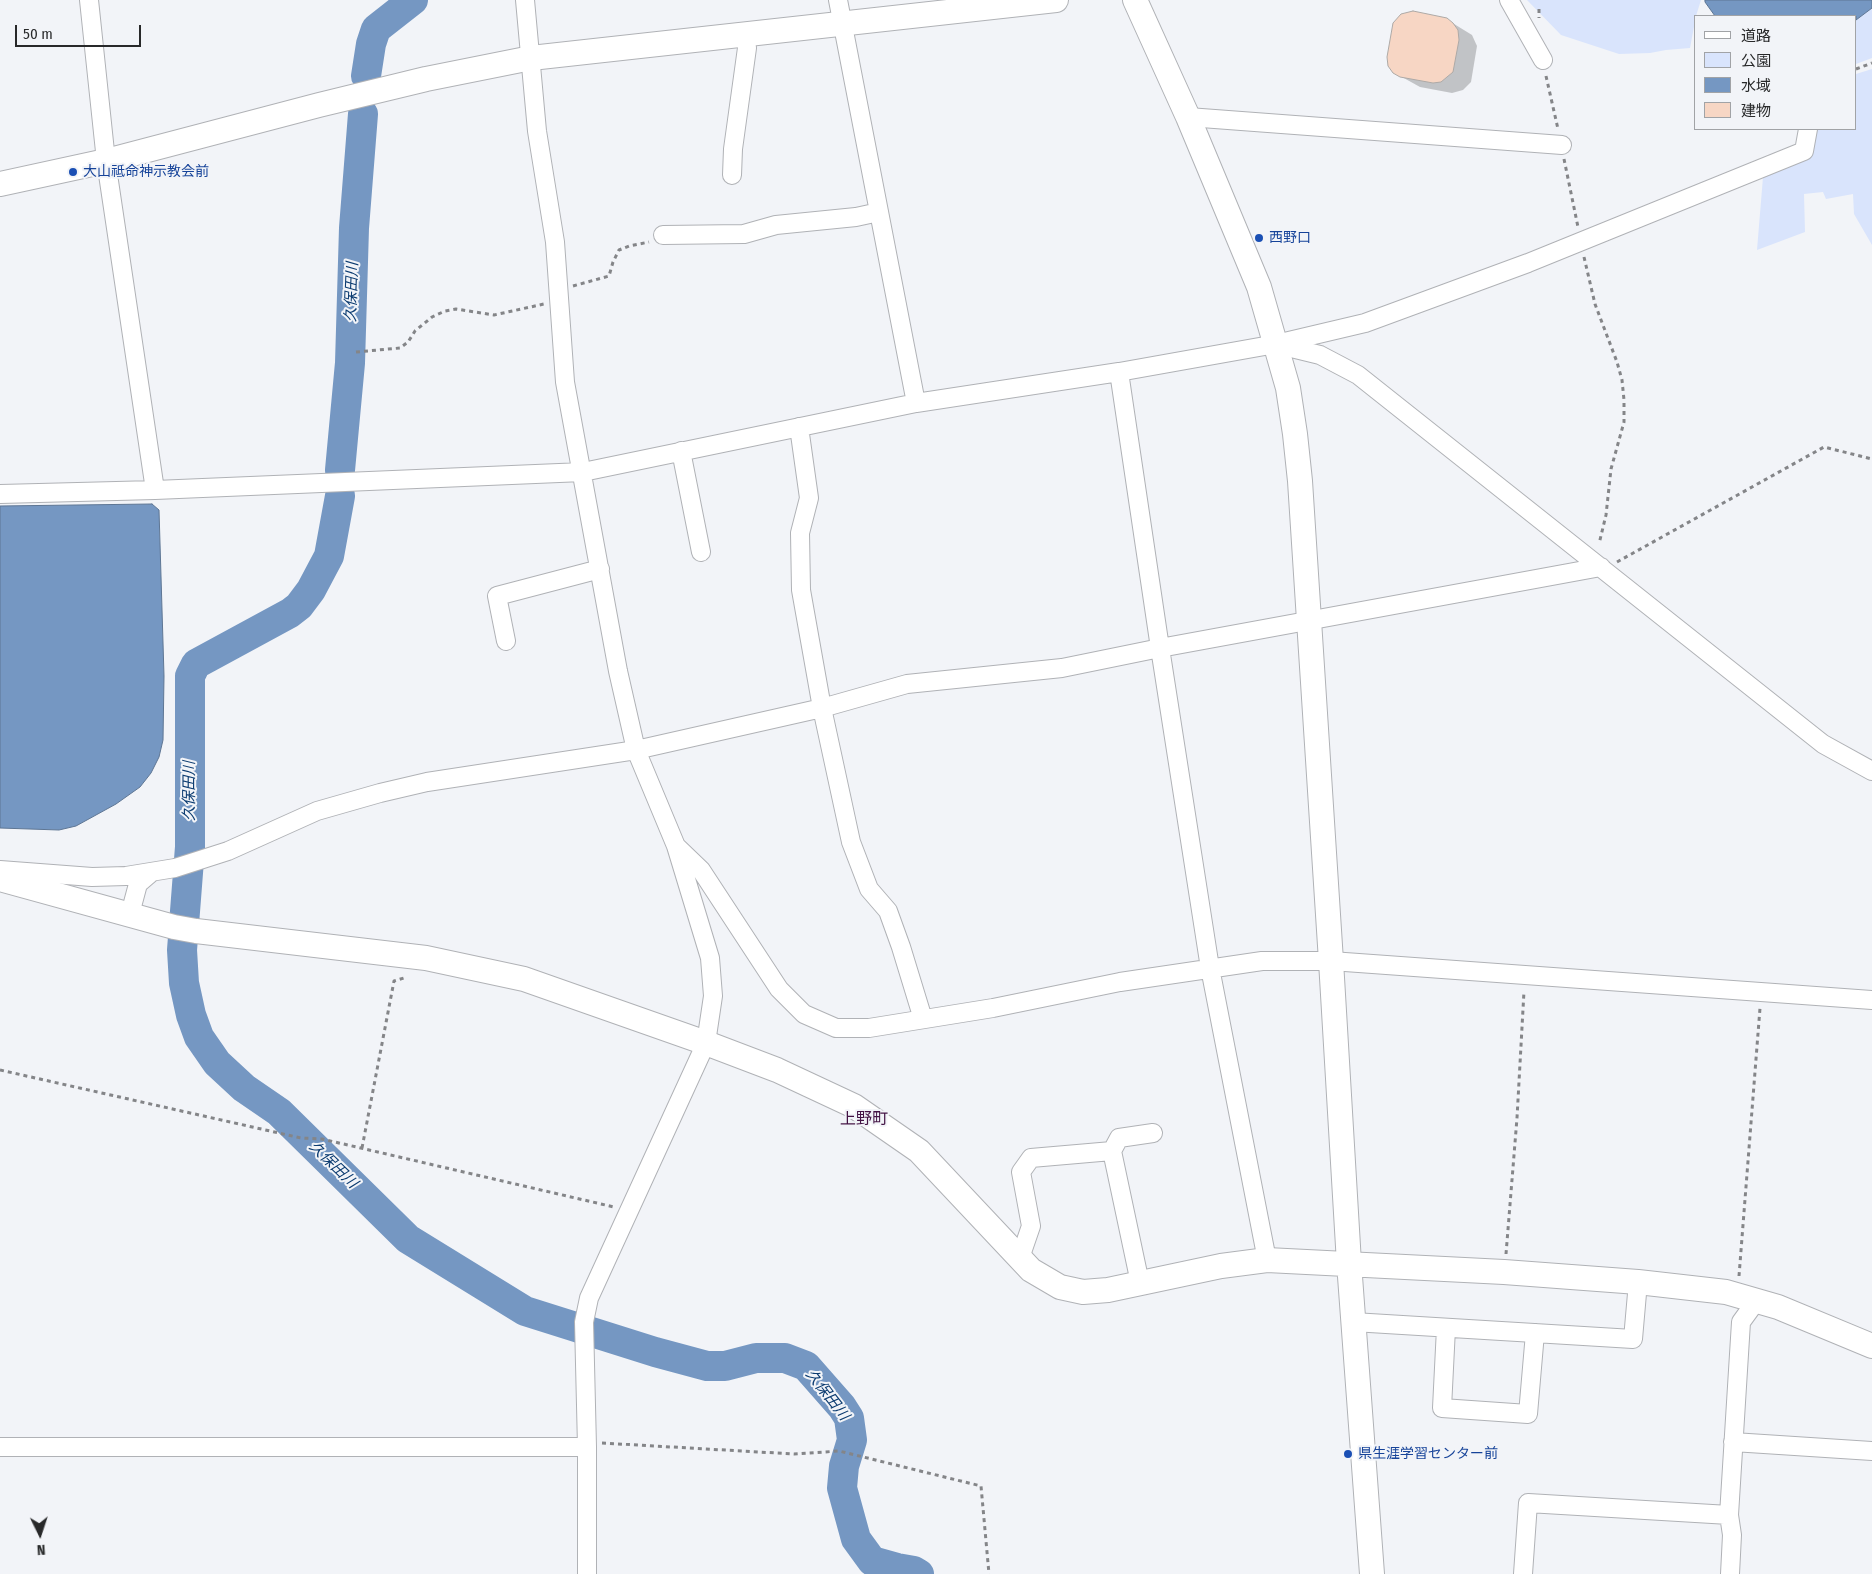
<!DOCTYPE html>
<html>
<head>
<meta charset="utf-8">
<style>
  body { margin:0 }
  #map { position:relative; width:1872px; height:1574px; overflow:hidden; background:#f2f4f8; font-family:"Fira Sans Condensed","Noto Sans JP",sans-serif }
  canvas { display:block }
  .legend { position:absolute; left:1694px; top:15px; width:162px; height:115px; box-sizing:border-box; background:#f2f4f8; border:1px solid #a1a3a6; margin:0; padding:6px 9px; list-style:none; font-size:15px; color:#28292a }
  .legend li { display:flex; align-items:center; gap:10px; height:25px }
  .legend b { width:25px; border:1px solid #a1a3a6 }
  .north { position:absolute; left:15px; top:1509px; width:50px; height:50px; -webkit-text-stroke:4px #f2f4f8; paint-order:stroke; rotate:176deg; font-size:14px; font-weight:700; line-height:20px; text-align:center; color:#28292a }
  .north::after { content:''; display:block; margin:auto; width:18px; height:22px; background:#28292a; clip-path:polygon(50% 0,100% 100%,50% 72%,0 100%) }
  .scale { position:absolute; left:15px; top:25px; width:126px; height:22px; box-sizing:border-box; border:2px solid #28292a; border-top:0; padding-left:6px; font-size:15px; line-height:18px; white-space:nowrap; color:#28292a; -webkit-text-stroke:4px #f2f4f8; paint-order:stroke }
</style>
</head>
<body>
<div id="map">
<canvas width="1872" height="1574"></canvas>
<ul class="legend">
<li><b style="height:6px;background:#fff"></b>道路</li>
<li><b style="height:14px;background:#d9e4fc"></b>公園</li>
<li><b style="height:14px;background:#7597c2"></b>水域</li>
<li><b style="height:14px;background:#f7d6c4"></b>建物</li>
</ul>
<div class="north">N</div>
<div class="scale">50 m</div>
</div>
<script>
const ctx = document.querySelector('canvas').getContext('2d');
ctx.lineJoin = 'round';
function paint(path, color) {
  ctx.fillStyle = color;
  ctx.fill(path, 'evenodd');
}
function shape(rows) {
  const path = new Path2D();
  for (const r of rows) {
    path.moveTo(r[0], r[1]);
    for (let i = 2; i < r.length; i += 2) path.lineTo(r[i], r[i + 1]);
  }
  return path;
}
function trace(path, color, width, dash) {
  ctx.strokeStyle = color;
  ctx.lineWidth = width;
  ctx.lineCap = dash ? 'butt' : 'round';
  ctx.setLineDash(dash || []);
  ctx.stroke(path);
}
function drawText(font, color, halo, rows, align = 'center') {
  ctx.font = font + ' "Fira Sans Condensed","Noto Sans JP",sans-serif';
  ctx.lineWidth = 4;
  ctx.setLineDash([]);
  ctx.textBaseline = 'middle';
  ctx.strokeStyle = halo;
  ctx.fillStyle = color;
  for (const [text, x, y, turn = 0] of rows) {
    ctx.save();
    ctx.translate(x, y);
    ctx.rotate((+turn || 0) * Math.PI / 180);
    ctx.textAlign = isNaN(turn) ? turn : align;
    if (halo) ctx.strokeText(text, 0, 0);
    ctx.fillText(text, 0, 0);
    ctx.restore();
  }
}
const green = shape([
  [1527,0,1701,0,1696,16,1690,48,1666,50,1650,53,1619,54,1561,35],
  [1872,8,1872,58,1856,64,1856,20],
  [1872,69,1872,245,1854,214,1853,194,1826,199,1823,192,1804,194,1805,232,1757,250,1763,177,1815,129,1856,129,1856,74]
]);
const water = shape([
  [1705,0,1872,0,1872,8,1856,20,1856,16,1715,16,1705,2,1705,0],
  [152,504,159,510,164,676,163,740,159,757,151,773,140,787,116,804,76,826,59,830,0,828,0,506,152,504]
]);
const shadow = shape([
  [1446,19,1472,35,1477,46,1471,82,1463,90,1452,93,1420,87,1393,72]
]);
const river = shape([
  [366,76,371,44,376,29,413,0],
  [340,470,350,363,354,228,363,114],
  [340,496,329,556,311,590,299,606,290,613,196,664,190,676,190,847,182,950,184,983,191,1015,199,1037,217,1063,244,1088,279,1112,408,1239,525,1311,655,1352,707,1366,725,1366,756,1358,785,1358,806,1366,842,1407,849,1418,852,1440,844,1466,842,1488,856,1539,872,1561,897,1568,914,1571,919,1574]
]);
const building = shape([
  [1413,11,1447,18,1453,23,1458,30,1459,40,1453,72,1441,82,1433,83,1400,77,1393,73,1388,66,1387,57,1393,23,1401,14,1413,11]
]);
const path = shape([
  [1539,9,1539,18],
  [1856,69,1872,63],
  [1546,76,1558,129],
  [1564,159,1578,227],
  [1584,257,1595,304,1617,362,1622,380,1624,400,1624,422,1611,469,1606,515,1599,544],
  [573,286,609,276,613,262,619,250,629,246,649,242],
  [356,352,400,348,408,342,415,331,432,317,445,311,456,309,494,315,544,304],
  [1617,562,1824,447,1872,459],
  [0,1070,301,1138,322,1139,614,1207],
  [362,1148,394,981,407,977],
  [1506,1254,1517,1118,1524,991],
  [1739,1276,1760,1008],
  [602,1443,794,1454,839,1451,981,1486,989,1574]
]);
const street = shape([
  [89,0,106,161,155,490],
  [525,0,537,131,555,242,565,382,618,671,636,750,676,846,710,958,713,996,706,1043,589,1298,584,1322,587,1447,587,1574],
  [838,0,916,403],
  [1509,0,1543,60],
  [1188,117,1562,145],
  [732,175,733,149,747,48,745,34],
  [663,235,744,234,776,225,856,217,879,212],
  [1279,345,1320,355,1358,375,1823,744,1872,771],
  [1119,372,1160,648,1210,968,1267,1260],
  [799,427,809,498,800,533,801,590,822,708,851,842,869,889,888,911,901,947,923,1019],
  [681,451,701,552],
  [0,494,155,490,583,472,916,403,1119,372,1276,344,1365,323,1528,263,1804,151,1808,129],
  [506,641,497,596,600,569],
  [676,846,701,870,779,989,804,1014,836,1028,869,1028,993,1008,1120,982,1262,961,1331,961,1872,1000],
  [0,870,92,877,126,876,175,868,228,851,317,811,380,793,427,782,636,750,822,708,907,684,1062,668,1160,648,1601,567],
  [130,914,138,884,152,872],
  [1020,1258,1031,1226,1021,1172,1031,1158,1112,1151],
  [1140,1283,1112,1151,1119,1138,1153,1133],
  [1353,1322,1633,1339,1638,1282],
  [1446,1328,1442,1408,1528,1414,1535,1333],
  [1733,1442,1872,1451],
  [0,1447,587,1447],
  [1523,1574,1528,1503,1729,1515],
  [1730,1574,1732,1535,1729,1515,1741,1322,1757,1300]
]);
const secondary = shape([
  [1135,0,1188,117,1259,287,1288,388,1295,434,1300,481,1331,961,1349,1263,1372,1574],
  [0,184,106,161,319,105,426,79,531,58,1056,0],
  [0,879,174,927,196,931,426,958,524,979,706,1043,777,1070,854,1106,919,1151,1031,1270,1060,1287,1083,1292,1108,1290,1221,1266,1267,1260,1504,1272,1638,1282,1726,1292,1778,1307,1872,1346]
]);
const markers = [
  [73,172,5,"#1a4fb4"],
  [1259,238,5,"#1a4fb4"],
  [1348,1454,5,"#1a4fb4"]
];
const transitNames = [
  ["大山祗命神示教会前",83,172],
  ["西野口",1269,238],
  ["県生涯学習センター前",1358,1454]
];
const waterNames = [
  ["久保田川",352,292,-88],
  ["久保田川",190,791,-90],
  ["久保田川",333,1165,44],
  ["久保田川",827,1395,52]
];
const quarterNames = [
  ["上野町",864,1120]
];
paint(green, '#d9e4fc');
paint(water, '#7597c2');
trace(water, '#5e7694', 1);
paint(shadow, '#0003');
trace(river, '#7597c2', 30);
paint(building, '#f7d6c4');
trace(building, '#ada9a6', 1);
trace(street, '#b0b2b6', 20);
trace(secondary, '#b0b2b6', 26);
trace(path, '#848588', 3, [4, 4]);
trace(street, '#fff', 18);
trace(secondary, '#fff', 24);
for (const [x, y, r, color] of markers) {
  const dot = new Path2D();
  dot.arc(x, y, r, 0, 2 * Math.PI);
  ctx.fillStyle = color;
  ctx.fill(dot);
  trace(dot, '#f2f4f8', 2);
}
drawText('14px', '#164399', '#f2f4f8', transitNames, 'left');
drawText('italic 15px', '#0b3b70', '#f2f4f8', waterNames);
drawText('16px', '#431344', '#f2f4f8', quarterNames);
</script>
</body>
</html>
